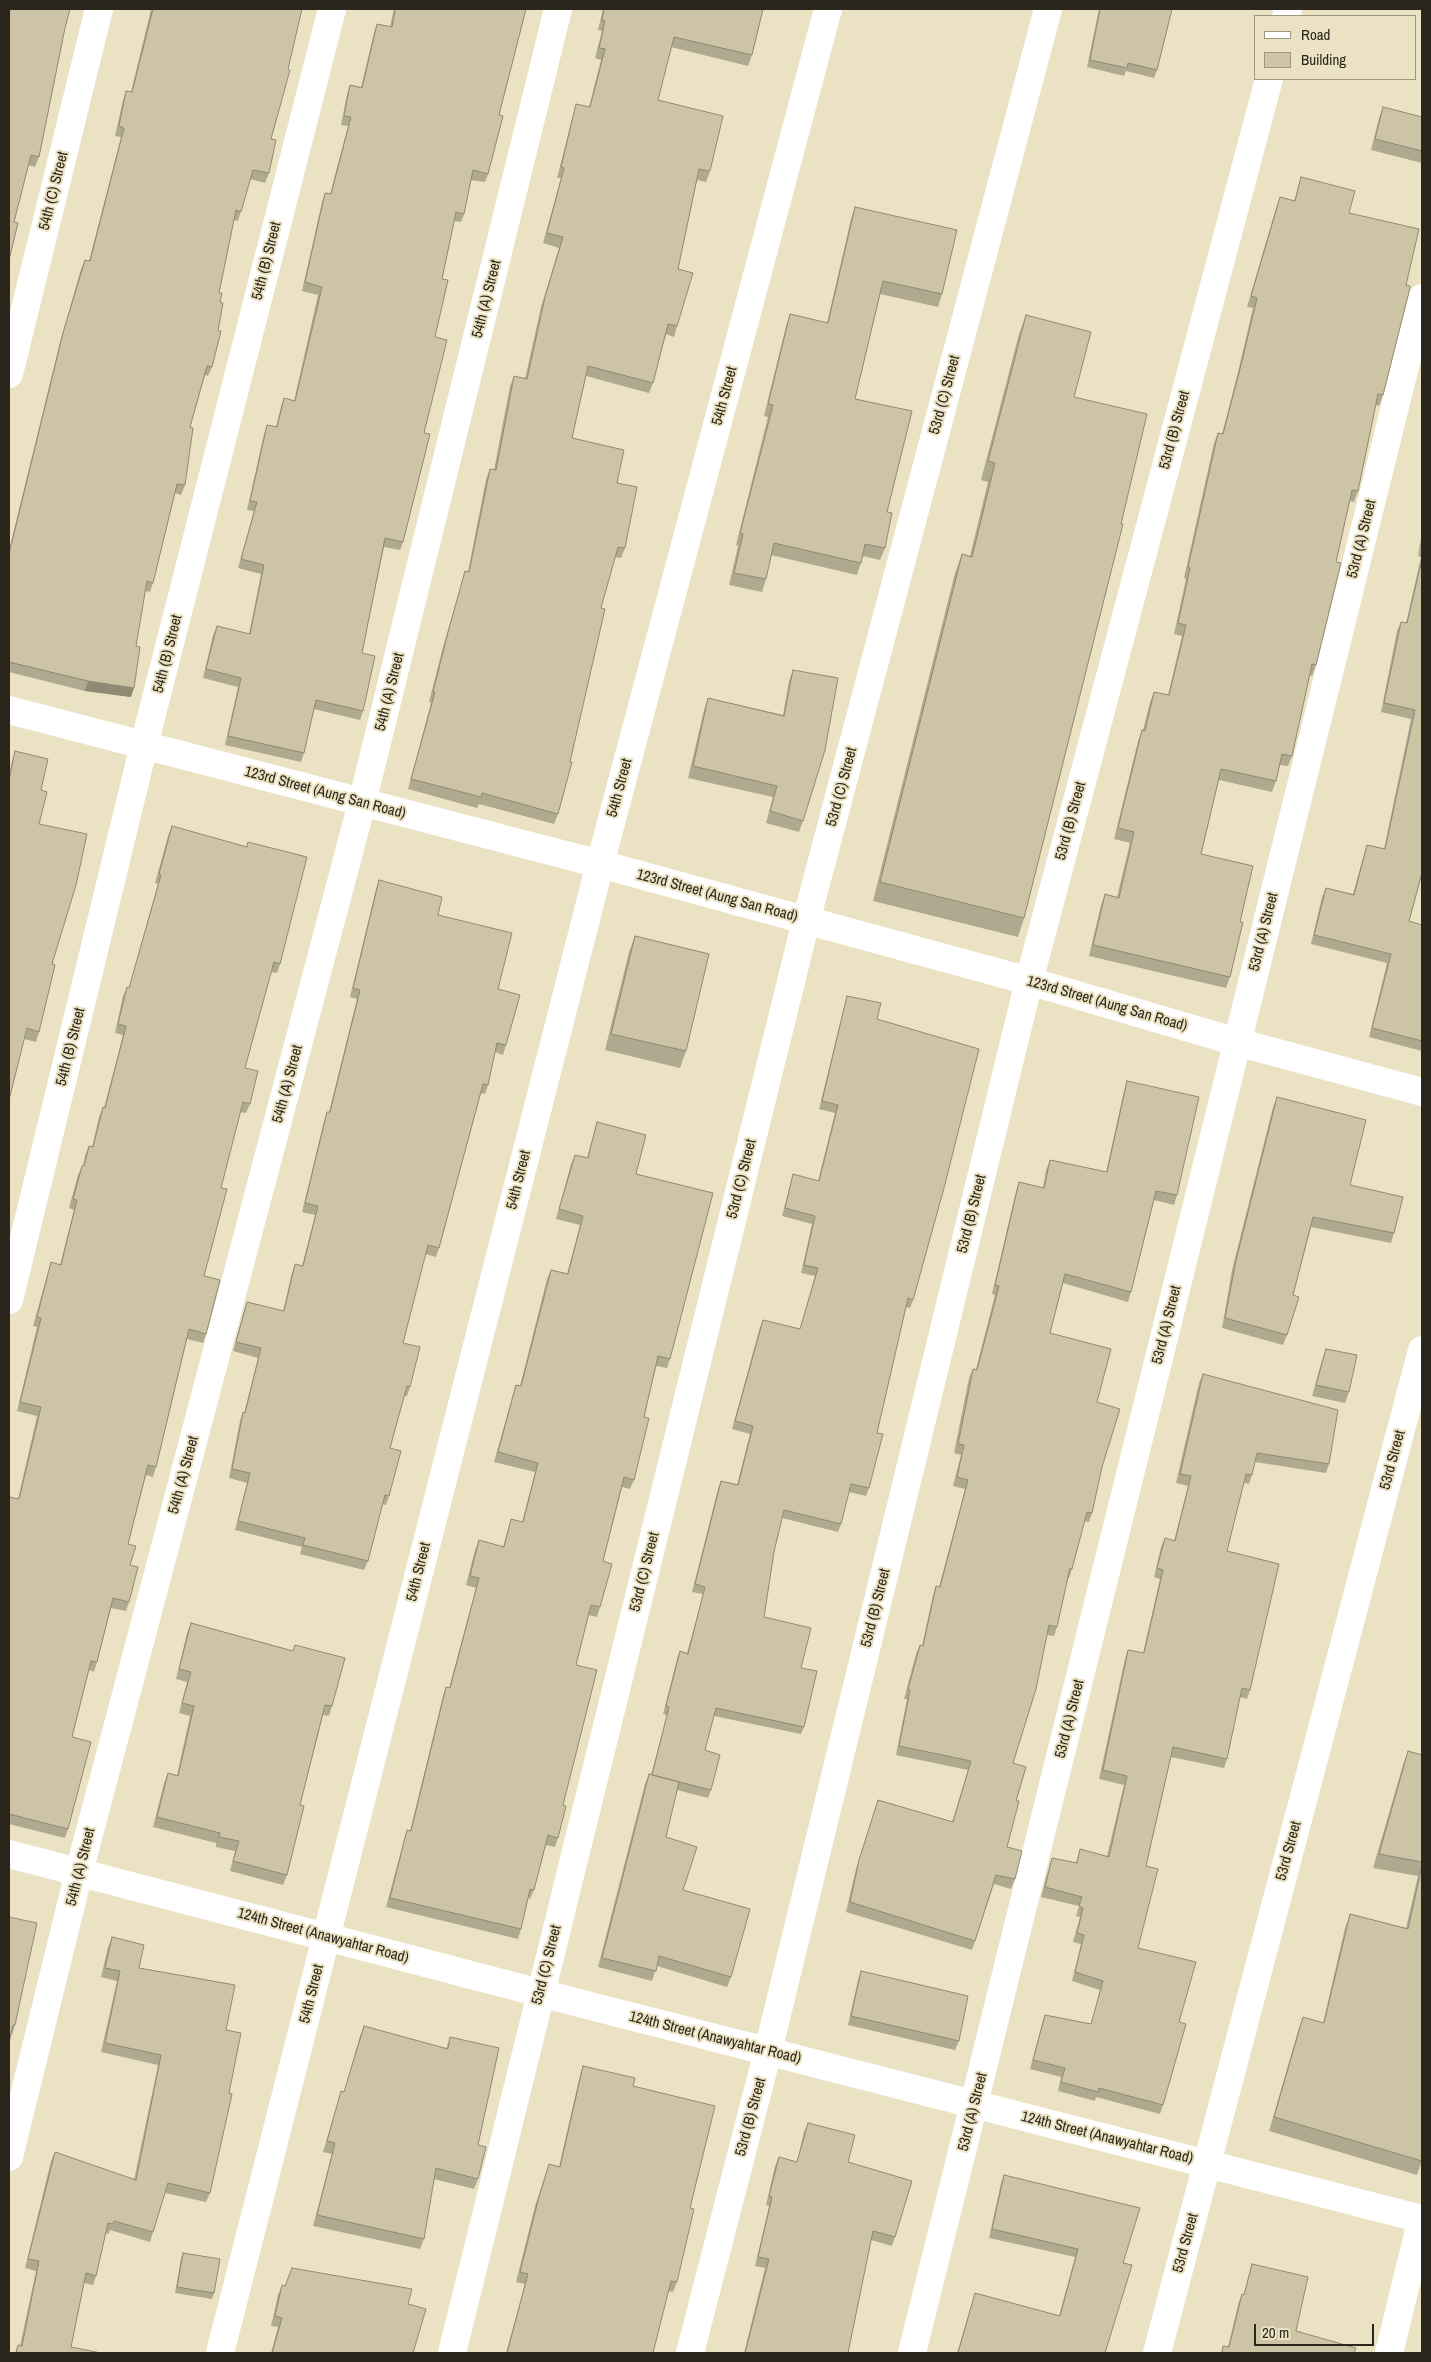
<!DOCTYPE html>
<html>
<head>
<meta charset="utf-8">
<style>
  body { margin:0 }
  #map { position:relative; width:1431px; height:2362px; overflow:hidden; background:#ebe2c3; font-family:"Archivo Narrow",sans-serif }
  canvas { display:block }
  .frame { position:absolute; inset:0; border:10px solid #2a261b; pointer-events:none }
  .legend { position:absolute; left:1254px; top:15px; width:162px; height:65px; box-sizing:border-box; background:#ebe2c3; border:1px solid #9e9780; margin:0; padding:6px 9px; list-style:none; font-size:15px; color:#2a261b }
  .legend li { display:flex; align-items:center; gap:10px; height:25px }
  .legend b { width:25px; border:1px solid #9e9780 }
  .scale { position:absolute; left:1254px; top:2324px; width:120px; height:22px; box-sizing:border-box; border:2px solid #2a261b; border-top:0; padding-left:6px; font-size:15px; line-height:18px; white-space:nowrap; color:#2a261b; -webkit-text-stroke:4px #ebe2c3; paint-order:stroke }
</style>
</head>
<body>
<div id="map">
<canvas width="1431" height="2362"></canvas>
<div class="frame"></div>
<ul class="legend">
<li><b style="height:6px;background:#fff"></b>Road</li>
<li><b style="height:14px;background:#cdc4a6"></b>Building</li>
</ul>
<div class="scale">20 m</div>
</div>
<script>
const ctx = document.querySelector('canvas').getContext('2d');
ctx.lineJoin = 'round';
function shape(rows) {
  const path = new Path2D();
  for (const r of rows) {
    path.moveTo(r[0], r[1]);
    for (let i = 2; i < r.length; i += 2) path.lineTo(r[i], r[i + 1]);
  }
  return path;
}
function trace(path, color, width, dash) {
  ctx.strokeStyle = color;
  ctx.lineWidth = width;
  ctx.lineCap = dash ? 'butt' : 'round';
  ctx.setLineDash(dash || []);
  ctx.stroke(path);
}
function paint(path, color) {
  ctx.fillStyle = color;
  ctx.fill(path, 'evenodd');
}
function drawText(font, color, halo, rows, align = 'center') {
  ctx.font = font + ' "Archivo Narrow",sans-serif';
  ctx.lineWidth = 4;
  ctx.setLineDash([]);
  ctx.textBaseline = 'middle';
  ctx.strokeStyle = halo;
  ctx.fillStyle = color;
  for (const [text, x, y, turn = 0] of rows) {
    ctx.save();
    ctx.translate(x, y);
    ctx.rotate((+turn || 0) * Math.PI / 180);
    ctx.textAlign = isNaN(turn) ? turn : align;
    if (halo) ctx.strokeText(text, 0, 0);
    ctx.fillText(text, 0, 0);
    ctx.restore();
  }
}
const minor = shape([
  [1286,16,1288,9],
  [9,374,99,9],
  [9,710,600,864,1029,981,1237,1042,1422,1092],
  [9,1300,144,745,332,9],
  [9,1854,540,1993,1422,2219],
  [9,2157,79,1872,362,803,558,9],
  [220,2353,600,864,828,9],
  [452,2353,806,921,1048,9],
  [690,2353,768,2051,1029,981,1269,79],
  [912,2353,1422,298],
  [1157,2353,1422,1350],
  [1389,2353,1422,2218]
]);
const wall = shape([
  [9,9,65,28,39,157,35,167,28,165,14,222],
  [151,9,302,9,271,139,269,173,265,183,250,179,238,221,234,220,219,293,218,331,212,367,208,376,205,375,190,427,185,485,181,495,175,493,153,583,150,592,145,591,136,646,131,697,85,691,9,672,9,550,60,342,81,269,85,260,89,261,121,137,115,136,123,100,126,91,131,92],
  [394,9,526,9,499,115,488,174,485,182,471,180,464,214,461,222,454,221,442,279,424,433,403,542,400,550,384,547,362,653,363,711,360,720,314,709,304,753,301,762,225,745,238,687,203,678,213,635,217,626,249,634,261,574,238,568,254,511,247,510,264,434,267,425,276,427,281,407,284,398,294,401,318,295,302,291,322,202,325,193,330,194,348,126,341,125,347,94,350,85,361,87,374,33,377,24,390,27],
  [603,9,763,9,752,55,748,66,671,47,658,100,710,171,706,182,697,180,678,269,677,326,674,337,666,334,653,383,649,393,586,376,572,438,617,483,625,548,621,558,615,557,601,608,558,814,554,824,479,804,477,808,408,789,431,703,429,702,443,647,462,582,465,571,468,572,486,479,490,469,494,470,510,386,514,376,525,379,541,307,559,248,543,243,561,178,557,178,573,115,576,104,589,107,601,60,595,58,602,31,598,30],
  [1099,9,1172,9,1157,70,1154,78,1126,71,1124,76,1087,67],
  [1383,107,1422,117,1422,163,1371,150,1379,118],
  [1301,177,1349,213,1406,285,1383,395,1379,406,1376,405,1358,491,1354,502,1350,501,1336,562,1316,665,1312,676,1310,675,1292,756,1288,766,1280,765,1276,781,1272,792,1219,780,1201,854,1240,922,1230,977,1226,988,1089,956,1101,905,1105,894,1117,897,1130,843,1114,839,1138,741,1142,730,1143,730,1150,702,1154,692,1168,695,1182,636,1174,634,1186,579,1184,578,1214,443,1218,433,1222,434,1238,372,1253,308,1247,307,1276,208,1280,197,1294,201],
  [855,207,942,294,938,307,880,294,855,399,887,512,885,548,880,560,863,556,857,575,771,555,766,579,762,592,729,585,738,546,736,545,768,417,764,416,786,326,790,314,827,323,851,219],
  [1026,315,1074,397,1024,918,1018,937,873,901,955,573,962,554,970,556,988,482,981,480,1019,334],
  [1422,532,1422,873,1409,921,1422,925,1422,1051,1369,1037,1387,963,1311,944,1322,897,1326,888,1353,894,1364,854,1367,845,1384,849,1411,719,1381,712,1397,631,1401,622,1406,623,1421,557,1418,556],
  [793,670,803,821,799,832,766,823,773,797,688,778,704,710,708,698,783,715,789,681],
  [15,751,41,790,39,824,52,964,39,1032,36,1042,24,1039,9,1100,9,774,12,761],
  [172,826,247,847,248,842,280,964,277,973,271,972,245,1068,250,1104,246,1113,240,1112,221,1188,204,1276,206,1334,203,1343,187,1339,156,1467,153,1477,146,1475,128,1544,130,1565,129,1602,126,1611,111,1608,97,1662,94,1672,89,1670,72,1737,68,1829,65,1838,9,1824,9,1497,18,1499,37,1416,17,1411,37,1327,33,1326,48,1272,51,1262,60,1265,74,1210,69,1208,78,1175,82,1166,83,1166,85,1155,89,1146,92,1147,99,1117,103,1107,104,1108,123,1035,115,1033,123,996,127,987,129,988,158,884,155,883,168,836],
  [379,880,438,915,498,989,506,1045,503,1055,495,1052,488,1085,485,1094,481,1093,439,1248,436,1257,425,1254,403,1343,410,1387,407,1396,404,1396,390,1448,389,1496,386,1505,382,1504,368,1561,364,1570,300,1554,302,1547,235,1530,247,1483,229,1478,240,1421,243,1412,244,1413,258,1358,233,1351,244,1311,247,1302,283,1311,292,1273,295,1264,302,1266,315,1215,302,1212,324,1121,327,1112,329,1112,357,999,350,997,376,889],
  [635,936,686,1051,680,1068,605,1050,629,952],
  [847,996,877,1019,913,1300,910,1308,906,1307,877,1433,869,1488,866,1496,849,1492,841,1524,838,1532,782,1518,774,1552,764,1617,801,1668,804,1727,801,1734,714,1716,705,1750,711,1790,708,1798,677,1790,666,1837,683,1890,731,1977,727,1987,657,1966,652,1981,598,1967,645,1784,649,1774,651,1775,667,1715,663,1714,677,1659,680,1651,687,1653,703,1594,692,1592,718,1489,721,1481,737,1485,750,1434,732,1429,760,1327,763,1320,800,1329,815,1276,801,1273,812,1224,782,1216,791,1182,793,1174,818,1181,835,1113,819,1109,845,1003],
  [1127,1081,1177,1195,1174,1205,1154,1200,1131,1292,1128,1302,1063,1283,1050,1333,1097,1402,1102,1467,1092,1513,1089,1522,1084,1521,1072,1569,1069,1578,1068,1578,1057,1627,1054,1636,1047,1635,1013,1763,1016,1801,1007,1847,1015,1879,1011,1889,994,1884,972,1950,846,1912,856,1869,878,1800,952,1822,968,1770,896,1755,907,1699,904,1699,916,1654,920,1645,922,1646,933,1595,936,1586,939,1587,965,1489,953,1486,961,1455,954,1453,969,1378,973,1369,976,1369,995,1295,992,1294,1016,1191,1019,1182,1043,1188,1046,1170,1050,1160,1106,1172,1124,1091],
  [1277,1097,1350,1185,1394,1233,1391,1243,1311,1227,1293,1295,1287,1335,1283,1345,1222,1328,1232,1270,1273,1107],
  [597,1122,636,1174,670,1359,667,1368,656,1366,644,1417,634,1480,630,1489,622,1487,603,1561,600,1607,597,1617,588,1615,576,1665,563,1805,558,1838,555,1847,546,1845,534,1890,530,1899,528,1898,521,1929,518,1939,386,1907,404,1840,407,1830,410,1831,443,1696,446,1687,449,1688,476,1588,466,1585,475,1550,479,1540,503,1547,511,1519,522,1522,535,1472,494,1462,513,1394,516,1385,520,1386,547,1279,551,1270,567,1274,580,1225,556,1219,571,1164,575,1155,587,1158,594,1132],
  [1326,1349,1349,1392,1345,1403,1312,1396,1322,1360],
  [1203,1374,1329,1464,1326,1473,1255,1462,1252,1475,1249,1484,1244,1483,1227,1551,1250,1690,1247,1699,1240,1697,1227,1759,1224,1768,1171,1757,1146,1866,1138,1948,1179,2022,1163,2105,1160,2114,1096,2097,1095,2101,1058,2091,1061,2077,1030,2069,1042,2024,1045,2015,1091,2024,1100,1990,1072,1981,1081,1944,1073,1942,1080,1917,1076,1916,1079,1906,1041,1897,1049,1867,1052,1858,1076,1863,1080,1849,1107,1856,1124,1785,1099,1779,1125,1659,1128,1650,1143,1653,1160,1579,1154,1577,1161,1547,1165,1538,1174,1541,1188,1486,1176,1483,1199,1383],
  [191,1623,293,1651,295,1645,332,1706,329,1716,323,1715,300,1805,287,1875,283,1885,230,1871,235,1851,216,1847,216,1843,153,1827,164,1783,168,1773,177,1775,190,1716,179,1713,187,1682,176,1679,187,1633],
  [1408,1751,1422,1755,1422,2160,1417,2175,1269,2131,1298,2031,1303,2017,1323,2023,1345,1928,1350,1914,1406,1928,1418,1876,1373,1868,1403,1765],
  [9,1917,15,2025,12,2035,11,2034],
  [112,1937,139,1968,226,2030,229,2093,210,2193,206,2202,165,2193,150,2242,110,2230,109,2234,106,2233,96,2276,93,2285,84,2283,71,2347,101,2353,15,2353,18,2345,20,2346,36,2271,25,2268,51,2161,55,2152,134,2180,158,2065,101,2052,117,1981,101,1977,108,1947],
  [861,1971,959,2041,955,2050,848,2025,858,1980],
  [364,2026,446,2049,450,2037,478,2145,478,2179,474,2189,434,2179,424,2239,420,2249,313,2226,332,2154,323,2152,338,2102,341,2091,344,2092,360,2036],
  [583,2066,633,2086,690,2208,677,2282,673,2292,668,2291,653,2353,506,2353,525,2284,516,2282,535,2206,549,2164,559,2167,580,2075],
  [808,2123,848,2162,895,2237,892,2246,871,2240,848,2353,744,2353,765,2268,755,2266,769,2206,766,2205,775,2166,779,2157,797,2162,804,2132],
  [1004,2175,1123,2263,1105,2353,957,2353,975,2293,1059,2316,1075,2257,989,2238,1001,2183],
  [183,2253,214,2293,212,2299,175,2293,181,2258],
  [1252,2264,1296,2331,1354,2353,1221,2353,1223,2346,1228,2347,1239,2301,1242,2294,1244,2294],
  [282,2285,408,2304,413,2353,271,2353,278,2327,271,2326,278,2295]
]);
const shadedWall = shape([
  [88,681,134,688,131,697,85,691]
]);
const building = shape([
  [9,9,70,9,65,28,39,157,31,155,14,222,18,223,9,260,9,9],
  [153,9,302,9,288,69,290,70,271,139,276,140,269,173,253,170,241,212,236,210,219,293,222,293,220,302,223,303,218,331,221,331,212,367,207,366,190,427,193,428,185,485,177,484,153,583,147,581,136,646,140,647,134,688,88,681,9,662,9,554,63,333,85,260,90,261,124,128,119,126,126,91,132,92,153,9],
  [395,9,526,9,499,115,503,116,488,174,473,170,464,214,456,212,442,279,448,280,435,337,447,340,424,433,430,434,403,542,385,538,362,653,375,656,363,711,316,700,304,753,228,736,241,678,206,669,217,626,250,634,264,565,241,559,257,502,250,501,267,425,277,427,284,398,295,401,322,287,305,282,325,193,331,194,351,117,344,116,350,85,362,88,377,24,392,27,395,9],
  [604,9,763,9,752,55,674,37,658,100,723,116,710,171,699,169,678,269,693,273,677,326,668,324,653,383,588,366,572,438,624,450,617,483,637,487,625,548,618,547,601,608,605,609,570,762,572,762,558,814,482,793,481,797,411,779,435,692,433,692,447,636,465,571,469,572,490,469,496,470,514,376,527,379,545,297,563,237,547,233,564,168,561,167,576,104,590,107,605,49,599,48,605,21,602,20,604,9],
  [1100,9,1172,9,1157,70,1128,63,1127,68,1090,60,1100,9],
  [1383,107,1422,117,1422,151,1375,139,1383,107],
  [1301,177,1355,191,1349,213,1419,229,1406,285,1410,286,1410,288,1383,395,1378,394,1358,491,1352,490,1336,562,1341,563,1316,665,1312,664,1292,756,1282,754,1276,781,1221,769,1201,854,1253,866,1240,922,1243,922,1230,977,1093,945,1105,894,1119,898,1134,832,1118,828,1142,730,1145,731,1154,692,1169,695,1186,625,1178,623,1190,568,1188,567,1218,433,1223,434,1242,361,1257,298,1251,296,1280,197,1295,201,1301,177],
  [855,207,957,230,942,294,883,281,855,399,912,411,887,512,892,513,885,548,865,544,861,563,774,543,766,579,734,573,743,534,740,533,773,405,768,404,790,314,828,323,855,207],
  [1026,315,1091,332,1074,397,1147,414,1121,524,1123,524,1024,918,880,882,962,554,972,557,995,463,988,461,1026,315],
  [1422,559,1422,873,1409,921,1422,925,1422,1041,1372,1028,1391,954,1314,935,1326,888,1354,895,1367,845,1385,849,1415,710,1384,703,1401,622,1407,623,1422,559],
  [793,670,838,678,825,750,803,821,770,811,777,786,693,766,708,698,784,716,793,670],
  [15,751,48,759,41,790,47,792,39,824,87,834,76,885,52,964,55,965,39,1032,27,1028,9,1100,9,780,15,751],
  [172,826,247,847,248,842,307,857,280,964,274,962,245,1068,258,1071,250,1104,243,1102,221,1188,227,1189,204,1276,220,1280,206,1334,189,1329,156,1467,148,1465,128,1544,136,1546,130,1565,138,1567,129,1602,113,1598,97,1662,91,1661,72,1737,91,1742,68,1829,9,1814,9,1497,19,1499,41,1407,20,1402,41,1318,37,1317,51,1262,61,1265,77,1200,73,1199,82,1166,84,1166,89,1146,93,1147,103,1107,105,1108,126,1026,118,1024,127,987,129,988,161,875,159,874,172,826],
  [379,880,442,897,438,915,512,933,498,989,520,995,506,1045,497,1043,488,1085,483,1084,439,1248,428,1245,403,1343,420,1347,410,1387,407,1386,390,1448,401,1451,389,1496,385,1495,368,1561,303,1545,305,1538,238,1521,250,1473,232,1469,243,1412,245,1413,261,1348,236,1342,247,1302,284,1311,295,1264,303,1266,318,1206,305,1203,327,1112,330,1112,360,990,353,988,379,880],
  [635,936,709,954,686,1051,611,1034,635,936],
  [847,996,881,1003,877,1019,979,1049,944,1188,913,1300,908,1298,877,1433,883,1434,869,1488,851,1484,841,1524,784,1510,774,1552,764,1617,811,1628,801,1668,817,1671,804,1727,716,1708,705,1750,720,1755,711,1790,652,1775,669,1707,666,1706,680,1651,688,1654,705,1587,695,1584,721,1481,738,1485,753,1426,735,1421,763,1320,800,1329,818,1268,804,1265,815,1216,785,1208,793,1174,819,1181,838,1105,822,1101,847,996],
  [1127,1081,1199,1097,1177,1195,1156,1191,1131,1292,1065,1274,1050,1333,1111,1349,1097,1402,1120,1409,1102,1467,1092,1513,1087,1512,1072,1569,1070,1568,1057,1627,1049,1625,1036,1689,1013,1763,1026,1767,1016,1801,1019,1801,1007,1847,1022,1851,1015,1879,996,1875,975,1941,850,1902,859,1860,878,1800,953,1822,971,1761,899,1746,910,1690,908,1689,920,1645,923,1646,936,1586,940,1587,968,1480,957,1477,964,1445,958,1444,973,1369,977,1370,999,1286,995,1285,1019,1182,1044,1188,1050,1160,1107,1172,1127,1081],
  [1277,1097,1366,1120,1350,1185,1403,1197,1394,1233,1313,1217,1293,1295,1299,1297,1287,1335,1225,1318,1236,1260,1277,1097],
  [597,1122,646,1135,636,1174,713,1193,670,1359,658,1356,644,1417,649,1418,634,1480,624,1477,603,1561,612,1564,600,1607,591,1605,576,1665,597,1670,563,1805,566,1806,558,1838,548,1835,534,1890,530,1889,521,1929,390,1898,407,1830,411,1831,446,1687,450,1688,479,1578,470,1576,479,1540,504,1547,511,1519,523,1522,538,1463,498,1452,516,1385,521,1386,551,1270,568,1274,583,1216,559,1209,575,1155,588,1158,597,1122],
  [1326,1349,1357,1355,1349,1392,1316,1385,1326,1349],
  [1203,1374,1338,1410,1329,1464,1257,1453,1252,1475,1246,1474,1227,1551,1279,1564,1250,1690,1242,1688,1227,1759,1173,1747,1146,1866,1158,1869,1138,1948,1196,1962,1179,2022,1186,2024,1163,2105,1099,2088,1098,2092,1061,2082,1065,2068,1033,2060,1045,2015,1091,2024,1103,1981,1075,1972,1084,1935,1077,1933,1083,1908,1079,1906,1082,1897,1045,1887,1052,1858,1077,1863,1080,1849,1109,1857,1127,1776,1103,1770,1128,1650,1144,1653,1163,1570,1157,1568,1165,1538,1175,1541,1191,1476,1180,1474,1203,1374],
  [191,1623,293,1651,295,1645,345,1658,332,1706,325,1705,300,1805,304,1806,287,1875,233,1861,239,1841,219,1837,220,1833,157,1817,168,1773,178,1776,194,1706,182,1703,191,1672,179,1669,191,1623],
  [1408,1751,1422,1755,1422,1862,1379,1854,1408,1751],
  [649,1774,679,1782,666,1837,697,1847,683,1890,750,1909,731,1977,659,1956,656,1971,602,1958,649,1774],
  [1422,1865,1422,2161,1274,2117,1303,2017,1324,2023,1350,1914,1408,1929,1422,1865],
  [9,1917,37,1923,15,2025,13,2025,9,2043,9,1917],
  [112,1937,144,1945,139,1968,235,1985,226,2030,241,2033,229,2093,232,2094,210,2193,168,2183,153,2232,114,2221,113,2224,108,2223,96,2276,86,2273,71,2347,101,2353,16,2353,18,2345,22,2346,39,2261,28,2259,55,2152,136,2180,161,2055,105,2043,120,1971,105,1968,112,1937],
  [861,1971,968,1996,959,2041,851,2016,861,1971],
  [364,2026,448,2049,450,2037,499,2048,478,2145,486,2147,478,2179,436,2168,424,2239,317,2215,335,2143,327,2141,341,2091,344,2092,364,2026],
  [583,2066,635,2078,633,2086,715,2106,690,2208,694,2209,677,2282,671,2281,653,2353,507,2353,528,2274,520,2272,539,2197,549,2164,560,2167,583,2066],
  [808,2123,855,2135,848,2162,912,2181,895,2237,873,2231,848,2353,745,2353,769,2259,758,2257,772,2197,769,2196,779,2157,797,2162,808,2123],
  [1004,2175,1140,2208,1123,2263,1132,2265,1105,2353,958,2353,975,2293,1060,2316,1078,2249,992,2229,1004,2175],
  [183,2253,220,2259,214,2293,177,2287,183,2253],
  [1252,2264,1308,2277,1296,2331,1356,2348,1354,2353,1222,2353,1223,2346,1229,2347,1242,2294,1244,2295,1252,2264],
  [292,2268,412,2289,408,2304,426,2309,413,2353,272,2353,282,2318,275,2316,282,2285,285,2286,292,2268]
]);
const streetNames = [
  ["54th (C) Street",54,191,-76],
  ["54th (B) Street",267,261,-76],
  ["54th (A) Street",487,299,-76],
  ["53rd (C) Street",945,395,-75],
  ["54th Street",725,396,-75],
  ["53rd (B) Street",1175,430,-75],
  ["53rd (A) Street",1362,539,-76],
  ["54th (B) Street",168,654,-76],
  ["54th (A) Street",390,692,-76],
  ["53rd (C) Street",842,787,-75],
  ["54th Street",620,788,-75],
  ["123rd Street (Aung San Road)",325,793,15],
  ["53rd (B) Street",1071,821,-75],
  ["123rd Street (Aung San Road)",717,896,15],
  ["53rd (A) Street",1264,932,-76],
  ["123rd Street (Aung San Road)",1107,1004,16],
  ["54th (B) Street",71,1047,-76],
  ["54th (A) Street",288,1084,-75],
  ["53rd (C) Street",742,1179,-76],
  ["54th Street",519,1180,-76],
  ["53rd (B) Street",972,1214,-76],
  ["53rd (A) Street",1167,1325,-76],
  ["53rd Street",1393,1460,-75],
  ["54th (A) Street",184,1475,-75],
  ["54th Street",419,1572,-76],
  ["53rd (C) Street",645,1572,-76],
  ["53rd (B) Street",876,1608,-76],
  ["53rd (A) Street",1070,1719,-76],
  ["53rd Street",1289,1851,-75],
  ["54th (A) Street",81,1867,-76],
  ["124th Street (Anawyahtar Road)",323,1936,15],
  ["53rd (C) Street",547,1965,-76],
  ["54th Street",312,1994,-76],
  ["124th Street (Anawyahtar Road)",715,2038,14],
  ["53rd (A) Street",973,2112,-76],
  ["53rd (B) Street",751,2117,-75],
  ["124th Street (Anawyahtar Road)",1107,2138,14],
  ["53rd Street",1186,2243,-75]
];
trace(minor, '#fff', 28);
paint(wall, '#b0a98f');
paint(shadedWall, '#908974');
paint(building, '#cdc4a6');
trace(building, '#908974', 1);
drawText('15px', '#2a261b', '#ebe2c3', streetNames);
</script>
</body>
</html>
